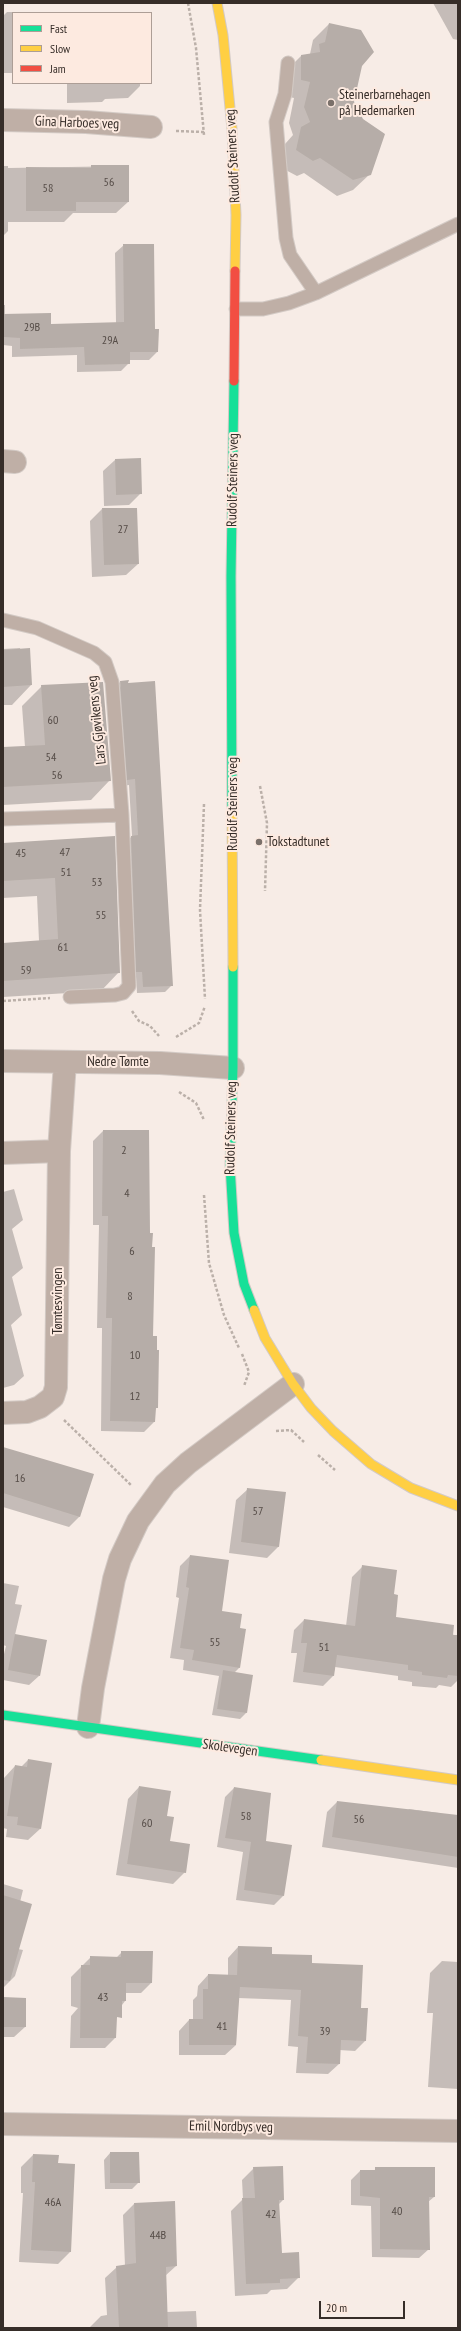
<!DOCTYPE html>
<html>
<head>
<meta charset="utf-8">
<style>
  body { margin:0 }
  #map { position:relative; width:461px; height:2331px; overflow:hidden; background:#f7ece6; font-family:"PT Sans Narrow",sans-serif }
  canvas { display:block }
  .frame { position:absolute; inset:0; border:4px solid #362d28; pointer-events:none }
  .legend { position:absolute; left:12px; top:12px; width:140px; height:72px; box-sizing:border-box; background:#fdeae0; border:1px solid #ad9e96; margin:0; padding:5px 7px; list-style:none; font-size:12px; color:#362d28 }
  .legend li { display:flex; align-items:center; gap:8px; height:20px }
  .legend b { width:20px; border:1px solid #ad9e96 }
  .scale { position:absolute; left:319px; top:2301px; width:86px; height:18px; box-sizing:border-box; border:2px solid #362d28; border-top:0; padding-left:5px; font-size:12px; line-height:14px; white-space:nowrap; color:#362d28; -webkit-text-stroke:3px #fdeae0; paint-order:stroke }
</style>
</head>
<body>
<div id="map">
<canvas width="461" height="2331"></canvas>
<div class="frame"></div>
<ul class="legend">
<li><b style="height:5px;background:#16e098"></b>Fast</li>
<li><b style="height:5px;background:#ffcf43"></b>Slow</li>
<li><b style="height:5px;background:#f24e42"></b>Jam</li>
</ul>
<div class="scale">20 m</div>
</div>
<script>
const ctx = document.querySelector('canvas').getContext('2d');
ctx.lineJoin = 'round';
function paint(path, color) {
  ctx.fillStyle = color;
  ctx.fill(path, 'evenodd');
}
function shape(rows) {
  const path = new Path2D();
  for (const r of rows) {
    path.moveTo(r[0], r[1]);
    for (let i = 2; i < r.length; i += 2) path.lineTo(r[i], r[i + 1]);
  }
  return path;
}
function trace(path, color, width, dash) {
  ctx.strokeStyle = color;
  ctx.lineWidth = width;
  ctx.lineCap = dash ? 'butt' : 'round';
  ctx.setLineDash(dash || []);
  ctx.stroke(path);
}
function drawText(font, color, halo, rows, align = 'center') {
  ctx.font = font + ' "PT Sans Narrow",sans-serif';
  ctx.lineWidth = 4;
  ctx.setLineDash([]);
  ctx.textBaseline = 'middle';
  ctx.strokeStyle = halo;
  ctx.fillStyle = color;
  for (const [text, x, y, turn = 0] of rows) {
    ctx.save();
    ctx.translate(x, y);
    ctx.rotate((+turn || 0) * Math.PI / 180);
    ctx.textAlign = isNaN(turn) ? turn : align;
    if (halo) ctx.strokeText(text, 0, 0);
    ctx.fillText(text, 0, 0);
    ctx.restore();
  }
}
const shadow = shape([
  [433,3,458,3,458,40,453,39],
  [7,12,39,12,13,13,13,73,3,73,3,16],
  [329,24,360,31,361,65,353,102,370,174,353,190,337,196,304,173,297,176,280,167,285,144,293,135,289,123,294,98,285,96,285,72,301,56,310,54,313,40],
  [67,83,140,83,140,86,128,98,105,99,102,102,67,103],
  [3,166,8,166,8,168,128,166,128,202,116,213,73,213,64,222,8,222,8,231,3,236],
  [124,245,157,352,149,360,129,360,129,363,121,371,77,372,77,355,12,357,12,346,3,345,3,305,5,305,5,315,50,325,116,323,115,253],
  [115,460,141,493,129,505,104,506,103,471],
  [102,509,138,564,126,575,92,577,90,521],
  [20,648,31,685,12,705,3,705,3,649],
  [120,682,172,985,165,992,137,993,136,977,131,978,125,843,132,836,129,785,122,786,114,688],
  [42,686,110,780,91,800,3,805,3,748,25,747,22,706],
  [114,838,119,972,101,991,3,997,3,944,39,941,37,896,3,898,3,844],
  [103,1131,149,1234,151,1248,152,1336,157,1407,155,1410,154,1422,144,1432,101,1431,102,1328,97,1328,99,1225,93,1225,93,1141],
  [14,1189,23,1220,12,1229,23,1268,12,1277,22,1315,11,1325,24,1376,14,1385,3,1388,3,1192],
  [3,1450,80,1516,69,1527,3,1507],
  [248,1489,279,1546,267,1558,229,1553,236,1500],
  [190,1556,221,1611,239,1629,239,1668,234,1673,252,1676,246,1713,240,1719,212,1715,219,1676,183,1670,184,1660,170,1658,179,1598,176,1597,180,1566],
  [363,1566,393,1595,394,1618,458,1636,458,1680,451,1687,439,1685,436,1688,412,1686,412,1682,398,1680,398,1676,335,1667,333,1676,323,1686,293,1682,297,1653,291,1653,294,1630,304,1620,346,1626,352,1577],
  [3,1583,19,1586,15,1604,22,1605,15,1635,39,1676,29,1685,3,1680,3,1658,6,1646,3,1645],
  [28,1760,40,1829,28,1840,6,1837,7,1829,3,1828,4,1778,15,1766,21,1767],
  [139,1787,166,1816,169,1842,185,1872,173,1884,116,1875,128,1799],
  [234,1788,265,1842,291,1846,283,1896,274,1905,236,1900,243,1852,217,1847,225,1797],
  [337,1802,407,1811,409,1809,439,1813,458,1819,458,1868,322,1847,327,1812],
  [3,1884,23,1890,20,1902,18,1949,23,1950,15,1976,3,1988],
  [238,1947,311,1964,360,2009,365,2041,355,2051,339,2050,339,2064,328,2074,296,2073,298,2047,288,2046,291,2000,238,1998,236,2045,225,2055,179,2055,179,2031,189,2020,193,2020,193,2000,197,1996,198,1986,208,1975,228,1976,228,1958],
  [122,1952,151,1983,141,1993,125,1993,125,2001,116,2013,115,2038,105,2048,70,2048,71,2016,78,2008,71,2006,71,1977,91,1957,116,1958],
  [442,1961,458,1962,458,2089,428,2087,433,2013,427,2013,430,1973],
  [3,2004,25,2027,14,2037,3,2037],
  [110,2153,139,2182,132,2189,105,2189,104,2160],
  [33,2155,57,2164,70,2252,58,2264,19,2262,23,2193,21,2193,21,2167],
  [254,2168,283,2200,278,2205,281,2254,299,2277,287,2289,271,2290,267,2294,235,2296,231,2211,243,2199,242,2180],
  [376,2168,434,2197,428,2202,429,2249,419,2258,372,2257,371,2206,351,2205,351,2180,360,2171,374,2171],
  [134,2204,176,2266,165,2276,166,2312,196,2311,197,2328,89,2328,101,2316,107,2315,105,2278,117,2267,125,2266,123,2215]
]);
const building = shape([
  [329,23,361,30,374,52,362,66,354,102,363,119,385,134,371,175,353,180,320,158,313,161,296,150,301,127,310,122,304,107,310,82,301,80,301,55,320,52,319,44,325,42],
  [91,165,129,165,129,202,76,202,76,211,26,211,26,167,91,168],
  [123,244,154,244,155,329,159,329,158,352,130,352,130,364,85,365,84,347,20,349,20,338,3,337,3,314,51,313,51,324,124,322],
  [141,458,142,494,116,495,115,459],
  [102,508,137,508,139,564,104,565],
  [30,648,32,685,3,687,3,650],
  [129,680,128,683,155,681,173,986,143,987,142,972,136,972,131,836,138,835,135,779,127,780,120,681],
  [103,682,111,781,3,787,3,747,45,745,41,685],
  [115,836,120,973,3,981,3,943,58,939,55,878,3,881,3,843],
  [103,1130,149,1130,150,1233,153,1233,152,1247,155,1247,153,1336,157,1336,157,1350,159,1350,158,1408,156,1408,155,1422,110,1421,112,1318,106,1318,108,1216,102,1216],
  [3,1447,94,1474,80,1517,3,1493],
  [247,1488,286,1492,279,1547,241,1542],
  [190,1555,229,1560,222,1611,242,1614,240,1628,246,1629,240,1668,192,1660,194,1650,180,1648,189,1588,186,1587],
  [362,1565,397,1570,394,1594,398,1595,396,1617,454,1625,453,1635,458,1635,458,1676,448,1675,447,1678,422,1675,422,1672,408,1670,408,1665,337,1655,334,1676,303,1672,307,1643,301,1643,304,1619,355,1626],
  [15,1634,47,1640,40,1676,8,1670],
  [223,1670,253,1675,247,1713,217,1709],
  [28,1759,52,1763,41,1829,17,1825,18,1817,7,1816,15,1765,27,1767],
  [139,1786,171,1791,167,1816,174,1817,170,1841,190,1844,186,1873,127,1864],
  [234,1787,271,1793,266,1841,292,1845,284,1896,244,1890,251,1842,225,1838],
  [337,1801,458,1815,458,1857,332,1837],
  [3,1895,32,1904,10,1981,3,1980],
  [238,1946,272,1947,272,1954,312,1955,312,1963,363,1965,361,2008,368,2008,366,2041,341,2040,340,2064,306,2063,308,2037,298,2036,301,1990,240,1987,236,2045,189,2045,189,2019,203,2019,203,1989,208,1989,208,1974,237,1975],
  [121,1951,153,1951,152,1983,126,1983,126,2001,122,2001,122,2018,117,2017,116,2038,80,2038,81,1965,90,1965,90,1956,121,1957],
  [3,1997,26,1998,26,2027,3,2027],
  [110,2152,139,2152,140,2183,110,2183],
  [33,2154,59,2155,58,2163,75,2164,71,2252,31,2250,35,2182,32,2182],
  [283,2166,284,2200,279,2200,282,2253,299,2252,300,2278,280,2279,280,2283,246,2284,242,2198,255,2198,253,2167],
  [375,2167,435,2167,435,2197,429,2197,430,2250,380,2249,380,2198,360,2196,360,2170,375,2170],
  [175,2201,177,2266,166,2267,168,2328,119,2328,116,2266,136,2263,134,2203]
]);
const path = shape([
  [188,3,196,48,204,135],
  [176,131,204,132],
  [260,786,267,823,265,891],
  [204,804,200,910,205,999],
  [3,1001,50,998],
  [132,1011,139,1021,150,1026,159,1036],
  [176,1037,199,1023,205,1006],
  [179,1092,196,1103,204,1120],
  [204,1195,209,1263,224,1315,239,1348],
  [242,1354,249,1372,244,1386],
  [64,1420,132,1486],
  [276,1431,291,1430,304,1442],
  [318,1455,335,1470]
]);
const lane = shape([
  [288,63,285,94,276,122,286,238,290,255,316,293],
  [236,309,263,309,289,303,316,293,458,224],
  [3,620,37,628,94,653,105,662,112,682,122,815,129,986,123,993,115,995,70,997],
  [3,819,122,815]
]);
const street = shape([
  [3,120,86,122,151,127],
  [3,461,15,462],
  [3,1061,160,1063,233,1068],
  [3,1153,59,1151],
  [3,1413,27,1412,40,1407,53,1397,56,1387,59,1151,65,1062],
  [88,1727,93,1688,114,1579,120,1559,138,1521,165,1484,188,1463,293,1384],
  [3,2124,458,2131]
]);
const fast = shape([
  [232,813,231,576,234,381],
  [233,967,233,1068,230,1165,234,1233,244,1284,254,1310],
  [3,1715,321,1760]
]);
const slow = shape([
  [217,3,223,35,232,129,236,215,235,271],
  [232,813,233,967],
  [254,1310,265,1338,293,1384,311,1408,333,1431,371,1464,411,1488,458,1506],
  [321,1760,458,1780]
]);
const jam = shape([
  [234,381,235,271]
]);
const markers = [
  [331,103,4,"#7a706a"],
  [259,842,4,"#7a706a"]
];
const numberNames = [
  ["56",109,183],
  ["58",48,189],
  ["29B",32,328],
  ["29A",110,341],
  ["27",123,530],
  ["60",53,721],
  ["54",51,758],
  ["56",57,776],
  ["47",65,853],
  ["45",21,854],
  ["51",66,873],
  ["53",97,883],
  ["55",101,916],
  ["61",63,948],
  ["59",26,971],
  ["2",124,1151],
  ["4",127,1194],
  ["6",132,1252],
  ["8",130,1297],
  ["10",135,1356],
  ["12",135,1397],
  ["16",20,1479],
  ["57",258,1512],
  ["55",215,1643],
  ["51",324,1648],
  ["58",246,1817],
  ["56",359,1820],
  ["60",147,1824],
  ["43",103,1998],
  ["41",222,2027],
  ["39",325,2032],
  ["46A",53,2203],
  ["40",397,2212],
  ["42",271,2215],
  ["44B",158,2236]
];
const poiNames = [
  ["Steinerbarnehagen",339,95],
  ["på Hedemarken",339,111],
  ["Tokstadtunet",267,842]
];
const streetNames = [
  ["Gina Harboes veg",77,123,2],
  ["Rudolf Steiners veg",233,156,-93],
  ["Rudolf Steiners veg",233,480,-89],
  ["Lars Gjøvikens veg",97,720,-96],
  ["Rudolf Steiners veg",233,804,-90],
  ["Nedre Tømte",118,1062],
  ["Rudolf Steiners veg",231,1128,-89],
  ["Tømtesvingen",58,1301,-90],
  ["Skolevegen",230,1748,8],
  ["Emil Nordbys veg",231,2127,1]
];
paint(shadow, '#0003');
paint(building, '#b6ada8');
trace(lane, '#d3cac5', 15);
trace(street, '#d3cac5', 24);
trace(fast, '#d3cac5', 11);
trace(slow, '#d3cac5', 11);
trace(jam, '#d3cac5', 11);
trace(path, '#bbb0a9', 2.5, [3, 2]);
trace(lane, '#bfafa6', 13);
trace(street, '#bfafa6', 22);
trace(fast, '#16e098', 9);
trace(slow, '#ffcf43', 9);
trace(jam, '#f24e42', 9);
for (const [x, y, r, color] of markers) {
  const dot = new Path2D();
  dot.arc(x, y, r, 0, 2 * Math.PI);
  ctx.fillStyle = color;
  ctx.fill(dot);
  trace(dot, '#fdeae0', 1.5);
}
drawText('12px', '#564d48', null, numberNames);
drawText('14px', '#362d28', '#fdeae0', poiNames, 'left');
drawText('14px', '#362d28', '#fdeae0', streetNames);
</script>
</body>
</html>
